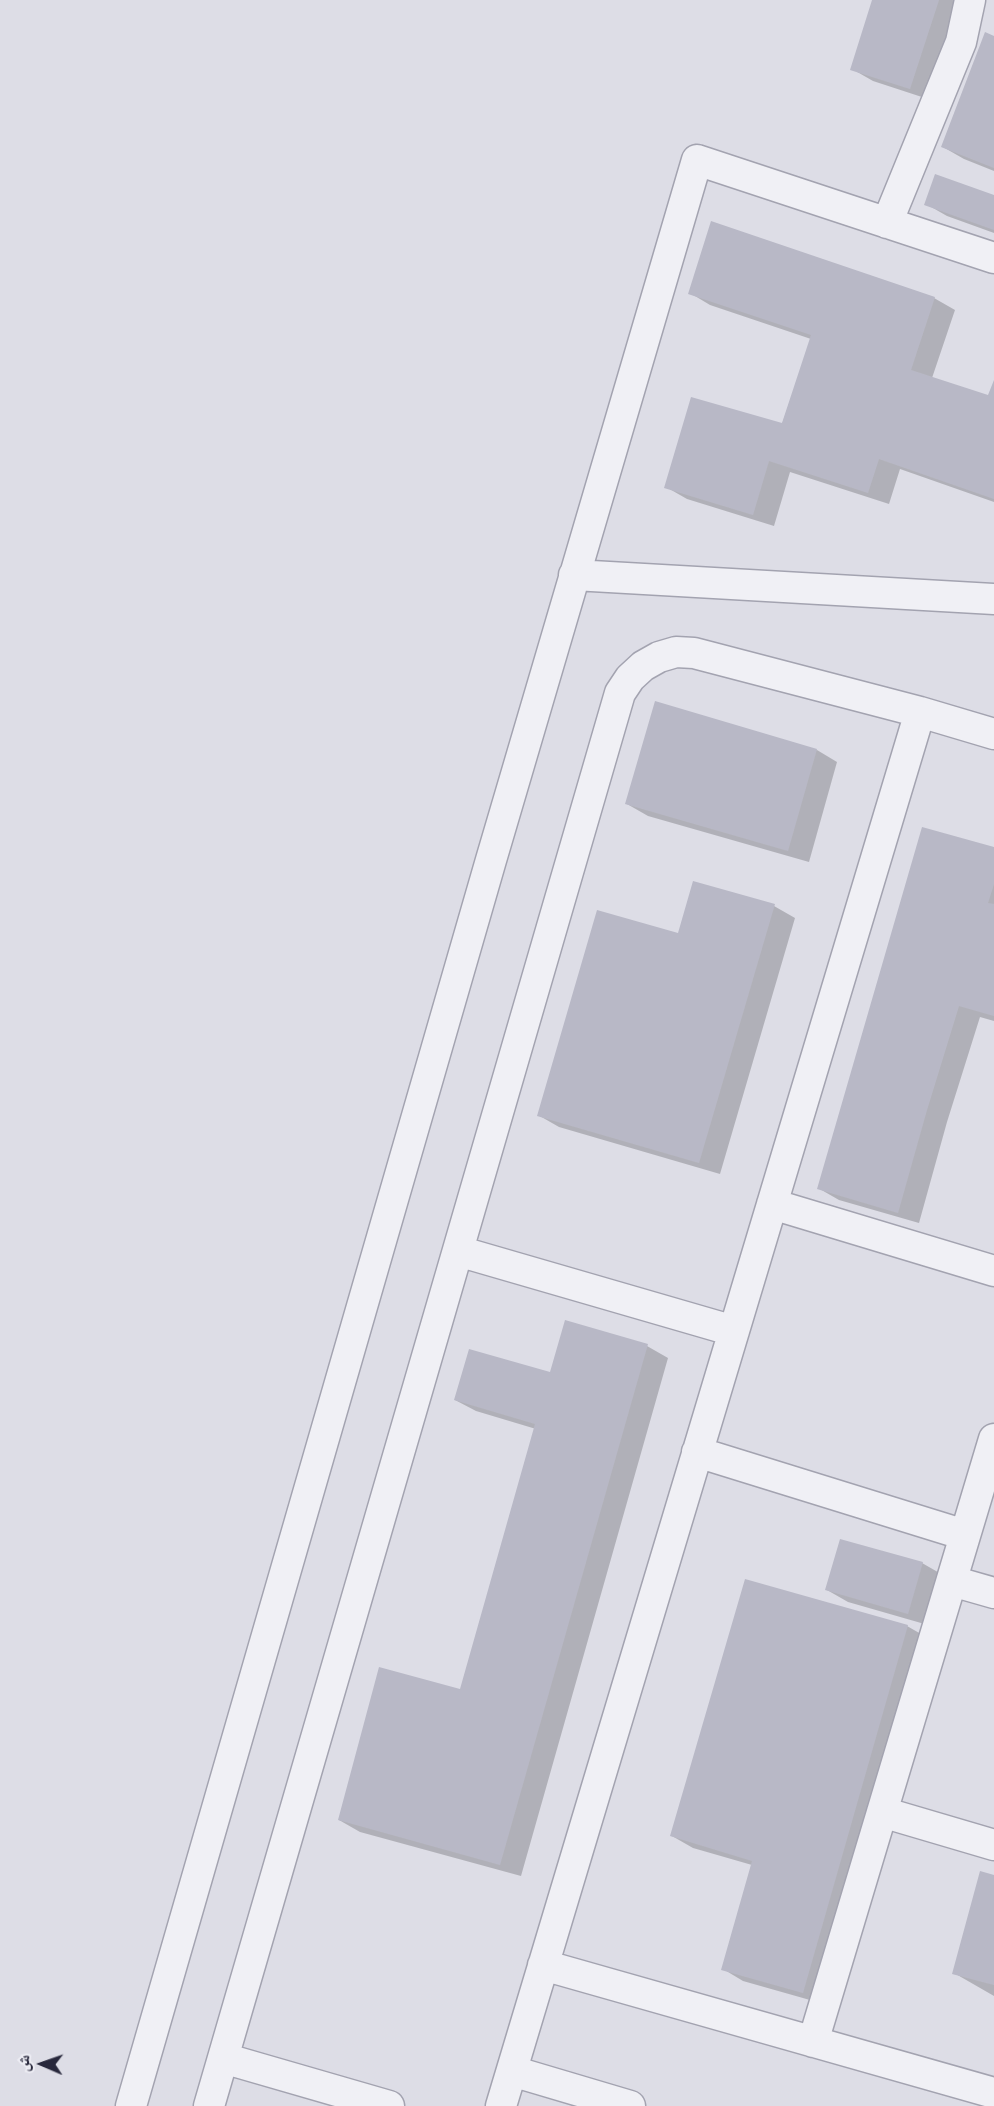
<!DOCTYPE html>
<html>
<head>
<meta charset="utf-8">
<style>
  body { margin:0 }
  #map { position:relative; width:994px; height:2106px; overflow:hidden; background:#dddde6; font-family:Signika,"Noto Naskh Arabic",sans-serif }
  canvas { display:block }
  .north { position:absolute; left:12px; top:2034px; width:60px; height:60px; -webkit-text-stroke:4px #ededf4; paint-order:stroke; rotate:272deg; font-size:16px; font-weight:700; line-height:24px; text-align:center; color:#28283c }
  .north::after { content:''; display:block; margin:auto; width:21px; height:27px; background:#28283c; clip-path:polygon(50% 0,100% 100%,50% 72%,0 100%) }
</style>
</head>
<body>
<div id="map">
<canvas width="994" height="2106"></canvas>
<div class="north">ش</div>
</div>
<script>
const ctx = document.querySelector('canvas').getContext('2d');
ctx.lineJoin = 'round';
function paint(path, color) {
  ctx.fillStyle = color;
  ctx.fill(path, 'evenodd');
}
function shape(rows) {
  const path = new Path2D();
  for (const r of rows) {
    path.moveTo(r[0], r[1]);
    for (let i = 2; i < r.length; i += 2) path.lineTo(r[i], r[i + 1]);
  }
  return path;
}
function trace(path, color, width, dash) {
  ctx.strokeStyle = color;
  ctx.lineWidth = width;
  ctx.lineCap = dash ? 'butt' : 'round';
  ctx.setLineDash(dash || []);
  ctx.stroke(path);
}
const shadow = shape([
  [874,0,964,0,931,100,873,81,852,69],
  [994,38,994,171,964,159,943,147],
  [994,196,994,233,947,216,926,204],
  [690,293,934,298,955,310,932,378,989,397,994,383,994,502,900,469,889,504,790,472,774,526,687,499,666,487,782,424,811,339,710,305],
  [817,750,837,762,809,862,648,816,627,804],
  [994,849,994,1021,980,1017,947,1122,919,1223,839,1200,818,1188],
  [774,906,795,918,720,1174,559,1127,538,1115,679,935],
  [647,1346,668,1358,521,1876,360,1832,339,1820,461,1691,536,1429,476,1411,455,1400,551,1374],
  [922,1563,943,1575,928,1625,848,1602,827,1590],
  [907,1626,928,1638,824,2004,743,1981,723,1969,752,1865,693,1848,672,1836],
  [994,1877,994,1996,954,1973]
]);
const building = shape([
  [872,0,939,0,910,89,850,70],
  [985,32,994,36,994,168,941,147],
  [935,174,994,195,994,230,924,205],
  [711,221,935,297,911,370,988,395,994,380,994,499,879,459,868,493,769,461,753,515,664,488,691,397,782,423,811,335,688,294],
  [655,701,817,749,788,851,625,804],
  [922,827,994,847,994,884,988,903,994,904,994,1016,959,1006,927,1110,898,1213,817,1189],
  [693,881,775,904,699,1163,537,1116,597,910,678,933],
  [565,1320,648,1344,500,1865,338,1820,379,1667,460,1689,535,1424,454,1400,469,1349,550,1372],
  [840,1539,923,1562,908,1614,825,1590],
  [745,1579,908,1625,803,1993,721,1970,752,1861,670,1836],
  [980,1871,994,1875,994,1985,952,1974]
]);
const minor = shape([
  [887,223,961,42,970,0],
  [574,575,994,599],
  [772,1204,994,1271],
  [458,1251,734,1331],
  [697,1452,965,1535],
  [952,1581,994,1593],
  [882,1812,994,1845],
  [543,1965,994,2093],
  [813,2042,994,1439],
  [223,2058,389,2106],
  [512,2071,630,2106],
  [131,2106,491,860,697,160,994,258],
  [209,2106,620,693,630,678,643,666,659,657,676,652,694,653,920,712,994,734],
  [501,2106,920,712]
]);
paint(shadow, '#0003');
paint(building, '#b8b8c6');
trace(minor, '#a3a3b0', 33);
trace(minor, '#f0f0f5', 30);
</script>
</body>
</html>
